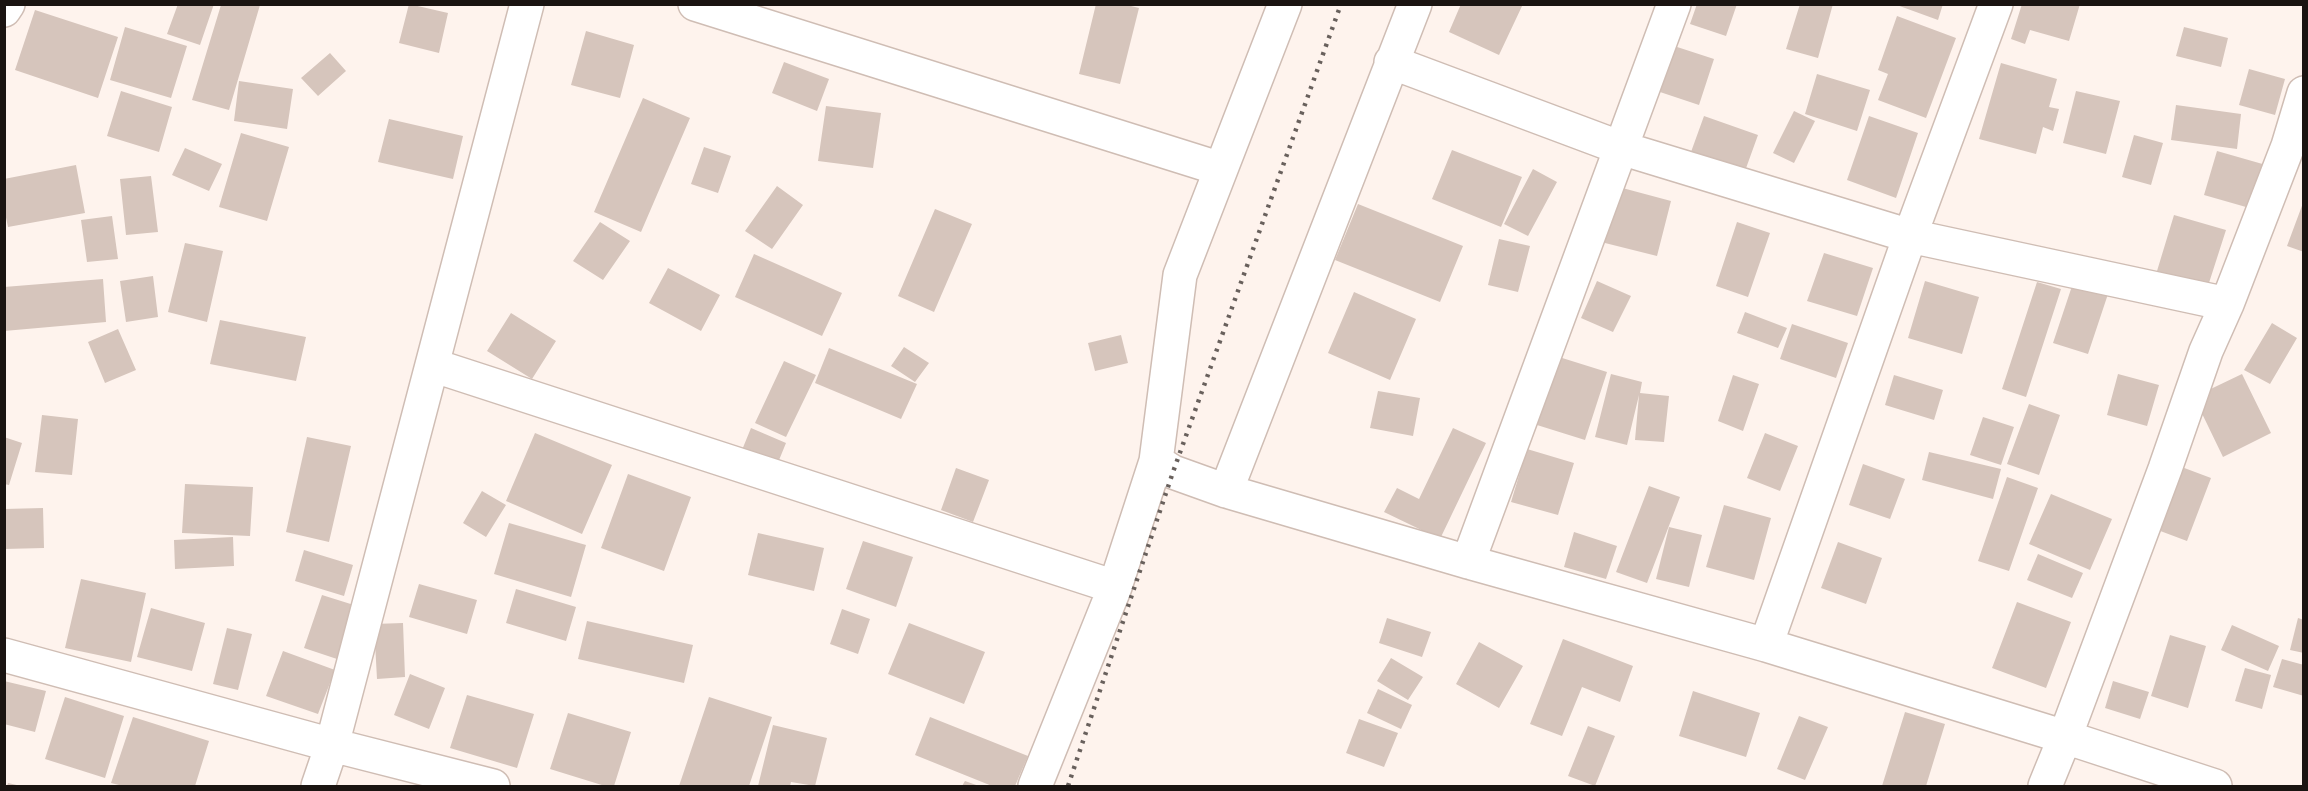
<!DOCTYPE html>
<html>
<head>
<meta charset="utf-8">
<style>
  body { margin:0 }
  #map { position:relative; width:2308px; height:791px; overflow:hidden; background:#fef3ed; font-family:Raleway,sans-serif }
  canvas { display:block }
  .frame { position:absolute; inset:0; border:6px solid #1a1411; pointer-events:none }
</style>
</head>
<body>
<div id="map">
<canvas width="2308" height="791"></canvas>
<div class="frame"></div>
</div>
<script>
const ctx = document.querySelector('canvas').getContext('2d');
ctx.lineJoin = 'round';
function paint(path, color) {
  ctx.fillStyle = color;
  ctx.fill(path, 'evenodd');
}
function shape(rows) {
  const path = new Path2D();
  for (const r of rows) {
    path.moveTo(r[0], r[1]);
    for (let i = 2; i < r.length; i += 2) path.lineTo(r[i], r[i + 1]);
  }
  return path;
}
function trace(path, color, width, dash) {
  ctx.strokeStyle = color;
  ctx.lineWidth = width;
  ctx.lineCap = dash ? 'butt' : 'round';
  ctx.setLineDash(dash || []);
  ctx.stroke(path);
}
const building = shape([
  [178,4,214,4,200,45,167,34],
  [409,4,448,13,439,53,399,43],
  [1096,4,1123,4,1139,8,1120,84,1079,74],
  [1461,4,1523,4,1499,55,1449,32],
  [1697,4,1737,4,1726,36,1690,24],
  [1800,4,1833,4,1818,58,1786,49],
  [1894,4,1943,4,1938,20],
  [2022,4,2080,4,2069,41,2030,30,2025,44,2011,39],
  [221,5,260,5,229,110,192,100],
  [35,10,118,37,98,98,15,70],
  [1897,16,1956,38,1926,118,1878,100,1888,74,1878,70],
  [125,27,187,46,171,98,110,80],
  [2184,27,2228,38,2221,67,2176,56],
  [586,31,634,45,620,98,571,85],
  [1671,45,1714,59,1699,105,1657,91],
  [330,53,346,71,318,96,301,78],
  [784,62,829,79,817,111,772,93],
  [2001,63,2057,79,2049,107,2059,109,2053,131,2043,127,2036,154,1979,139],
  [2249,69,2285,79,2275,115,2239,105],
  [1817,74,1870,90,1857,131,1805,114],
  [239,81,293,89,287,129,234,121],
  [121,91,172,107,159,152,107,136],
  [2076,91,2120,101,2106,154,2063,143],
  [643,98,690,118,641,232,594,212],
  [2176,105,2241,114,2237,149,2171,140],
  [826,106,881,113,873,168,818,161],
  [1794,111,1815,121,1794,163,1773,153],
  [1704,116,1758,135,1745,171,1691,152],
  [1869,116,1918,133,1896,198,1847,180],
  [389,119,463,136,453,179,378,162],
  [241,133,289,147,267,221,219,207],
  [2134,135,2163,143,2151,185,2122,177],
  [704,147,731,156,718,193,691,184],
  [185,148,222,164,209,191,172,175],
  [1452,150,1522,177,1501,227,1432,199],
  [2217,151,2266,165,2253,209,2204,195],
  [76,165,85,213,8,227,4,208,4,179],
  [1533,169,1557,182,1528,236,1504,224],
  [151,176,158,232,126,235,120,179],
  [777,186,803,205,772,249,745,231],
  [1615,186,1671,201,1657,256,1601,242],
  [2303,203,2304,203,2304,252,2287,246],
  [1358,204,1463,246,1440,302,1335,260],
  [935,209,972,224,934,312,898,296],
  [2174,215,2226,230,2208,286,2157,271],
  [112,216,118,259,87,262,81,220],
  [600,222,630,241,603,280,573,261],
  [1737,222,1770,233,1748,297,1716,286],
  [1499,239,1530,246,1518,292,1488,285],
  [185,243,223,251,207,322,168,312],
  [1824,253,1873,268,1857,316,1807,301],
  [754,254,842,293,822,336,735,297],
  [668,268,720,295,701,331,649,303],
  [153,276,158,317,126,322,120,281],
  [2075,277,2110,288,2088,354,2053,343],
  [103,279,106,322,4,331,4,287],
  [1597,281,1631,296,1613,332,1581,318],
  [1925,281,1979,297,1962,354,1908,338],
  [2037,282,2061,289,2026,397,2002,389],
  [1354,292,1416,319,1390,380,1328,353],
  [1745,312,1787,328,1778,348,1737,333],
  [511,313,556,341,532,379,487,351],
  [220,320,306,337,296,381,210,364],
  [2272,323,2297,338,2270,384,2244,370],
  [1792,324,1848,343,1836,378,1780,359],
  [118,329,136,370,105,383,88,342],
  [1121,335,1128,363,1095,371,1088,343],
  [904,347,929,363,915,382,891,366],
  [829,348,917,384,901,419,815,383],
  [1559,357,1607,372,1585,440,1537,425],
  [784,361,816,375,786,437,755,423],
  [1611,374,1642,382,1640,393,1669,396,1664,442,1635,440,1639,395,1627,445,1595,437],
  [2118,374,2159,385,2147,426,2107,415],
  [2242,374,2271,433,2223,457,2194,397],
  [1733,375,1759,384,1743,431,1718,421],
  [1894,375,1943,390,1934,420,1885,405],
  [1378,391,1420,398,1413,436,1370,428],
  [2029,404,2060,415,2039,475,2007,464],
  [42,415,78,419,72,475,35,472],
  [1983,417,2014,427,2001,465,1970,455],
  [751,428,786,443,777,465,742,450],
  [1453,428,1486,443,1440,539,1384,512,1397,488,1419,499],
  [535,433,612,465,582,534,506,501],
  [1765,433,1798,446,1780,491,1747,478],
  [4,437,22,443,9,485,4,484],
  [307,437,351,446,329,542,286,532],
  [1527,449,1574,463,1558,515,1511,502],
  [1929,452,2001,469,1993,499,1922,480],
  [1863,464,1905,479,1890,519,1849,505],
  [2179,466,2211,478,2187,541,2155,529],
  [956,468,989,480,973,522,941,510],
  [628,474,691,497,664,571,601,548],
  [2007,477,2038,488,2009,571,1978,561],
  [185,484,253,487,250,536,182,533],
  [1649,486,1680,497,1647,583,1616,572],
  [482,491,506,505,486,537,463,523],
  [2051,494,2112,519,2090,570,2029,544],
  [1724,505,1771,518,1754,580,1706,567],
  [43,508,44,548,4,549,4,509],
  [509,523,586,545,571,597,494,574],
  [1669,527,1702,535,1689,587,1656,579],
  [1574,532,1617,546,1606,579,1564,567],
  [758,533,824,548,814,591,748,575],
  [233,537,234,566,175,569,174,540],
  [863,541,913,557,896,607,846,589],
  [1838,542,1882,558,1866,604,1821,588],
  [304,550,353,565,344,596,295,581],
  [2038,554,2083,573,2072,598,2027,580],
  [81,579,146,593,131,662,65,648],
  [419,584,477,600,467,634,409,617],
  [516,589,576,607,566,641,506,623],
  [322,595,357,606,340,660,304,648],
  [2017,602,2071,622,2046,688,1992,668],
  [151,608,205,623,192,671,137,657],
  [842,609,870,619,858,654,830,644],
  [1387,618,1431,632,1422,657,1379,643],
  [2298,618,2304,620,2304,653,2290,650],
  [587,621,693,645,684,683,578,659],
  [403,623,405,677,377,679,374,624],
  [909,623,985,652,964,704,888,674],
  [2232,625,2279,646,2268,671,2221,650],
  [227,628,252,634,238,690,213,684],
  [2170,635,2206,646,2188,708,2151,696],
  [1563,639,1633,666,1620,702,1582,687,1562,736,1530,724],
  [1479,642,1523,666,1499,708,1456,684],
  [283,651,335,670,318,714,266,696],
  [1391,658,1423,677,1408,700,1377,681],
  [2282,659,2304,665,2304,696,2273,687],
  [2245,668,2271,675,2262,709,2235,701],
  [410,674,445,688,429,729,394,715],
  [4,681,46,691,35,732,4,724],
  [2113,681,2149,692,2140,719,2105,708],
  [1378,689,1412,705,1401,729,1367,713],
  [1693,691,1760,713,1746,757,1679,736],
  [467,695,534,714,517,768,450,748],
  [65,697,124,716,105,778,45,759],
  [709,697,772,717,749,786,679,786],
  [1905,712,1945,724,1926,786,1882,786],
  [568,713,631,732,614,786,605,786,550,769],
  [1799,716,1828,727,1805,780,1777,769],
  [133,717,209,741,195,786,123,786,111,783],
  [930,717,1028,756,1015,786,992,786,915,755],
  [1359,719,1398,733,1384,767,1346,753],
  [773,725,827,738,815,786,791,782,790,786,758,786],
  [1588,726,1615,736,1595,786,1568,776],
  [965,781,979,786,962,786],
  [8,783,21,786,7,786]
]);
const minor = shape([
  [695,4,1221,169],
  [1285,4,1180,275,1156,461,1173,472,1226,491,1468,562,1766,645,2065,737,2045,786],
  [4,10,8,4],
  [1391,62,1621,148,1910,236,2227,304],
  [432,365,1115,587],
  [1226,491,1415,4],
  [1468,562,1674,4],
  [1766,645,1910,236,1996,4],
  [4,655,332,745,493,786],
  [318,786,332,745,527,4],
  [1035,786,1115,587,1156,461],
  [2215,786,2065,737,2165,469,2206,351,2227,304,2288,146,2304,93]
]);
const rail = shape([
  [1068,786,1173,472,1341,4]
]);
paint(building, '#d6c5bc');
trace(minor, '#cfbdb4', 36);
trace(minor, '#fff', 33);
trace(rail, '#68605c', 4.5, [3, 6]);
</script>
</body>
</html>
